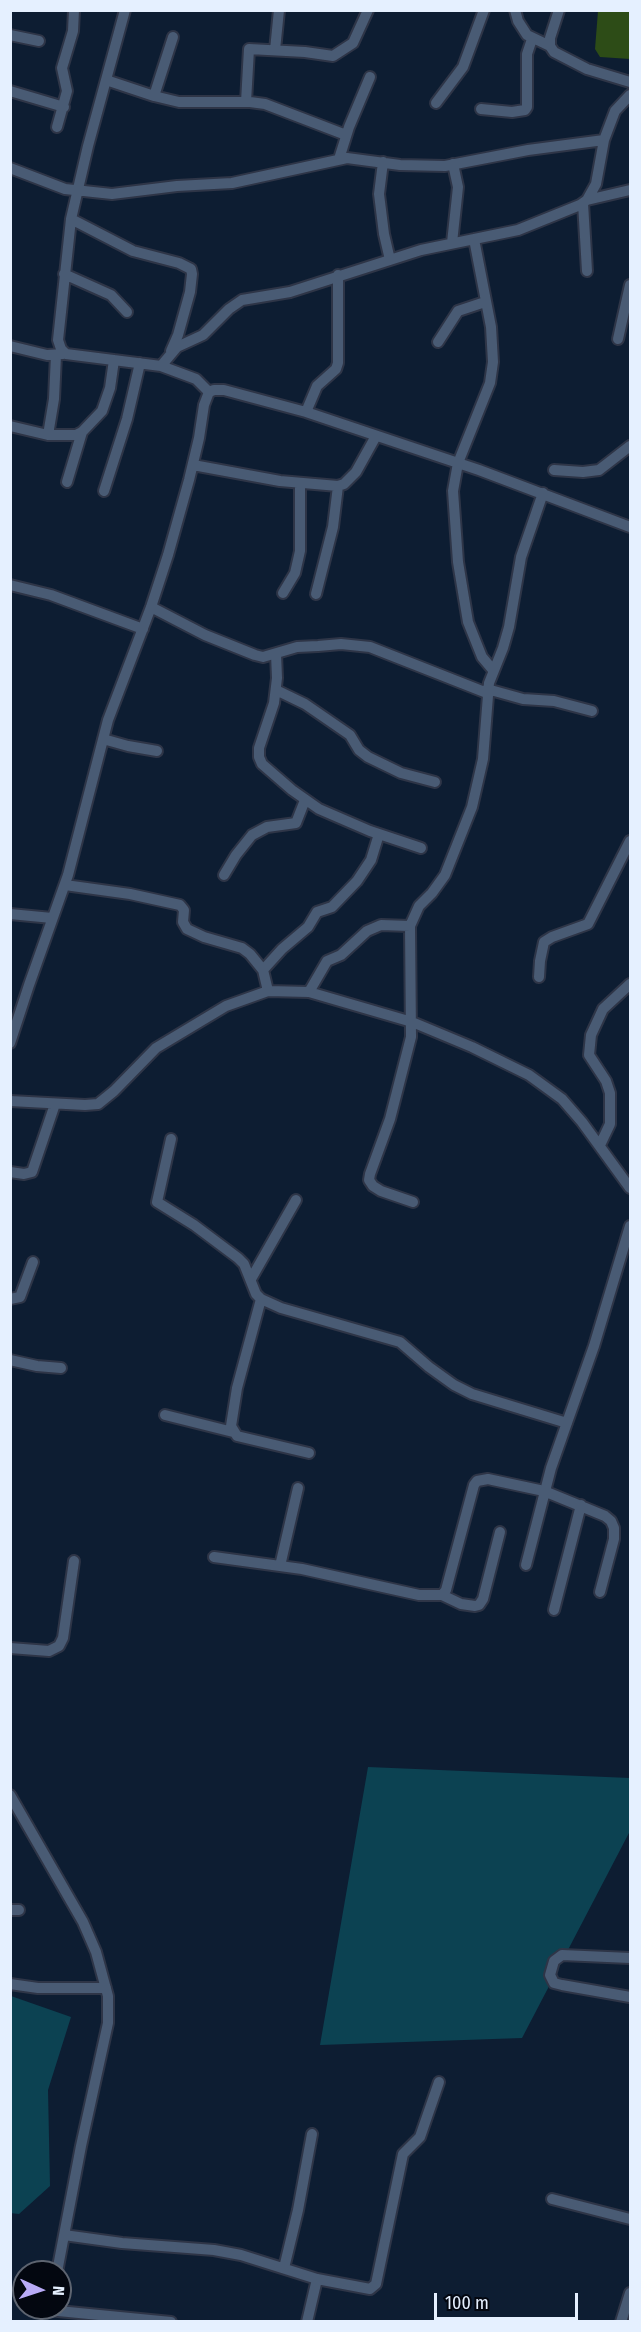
<!DOCTYPE html>
<html>
<head>
<meta charset="utf-8">
<style>
  body { margin:0 }
  #map { position:relative; width:641px; height:2332px; overflow:hidden; background:#0d1d32; font-family:"Fira Sans Condensed",sans-serif }
  canvas { display:block }
  .frame { position:absolute; inset:0; border:12px solid #e5f0ff; pointer-events:none }
  .north { position:absolute; left:12px; top:2260px; width:60px; height:60px; box-sizing:border-box; background:#030710; border:2px solid #5d6470; border-radius:50%; rotate:93deg; font-size:16px; font-weight:700; line-height:24px; text-align:center; color:#e5f0ff }
  .north::after { content:''; display:block; margin:auto; width:21px; height:27px; background:#b9abf7; clip-path:polygon(50% 0,100% 100%,50% 72%,0 100%) }
  .scale { position:absolute; left:434px; top:2293px; width:144px; height:27px; box-sizing:border-box; border:3px solid #e5f0ff; border-top:0; padding-left:8px; font-size:18px; line-height:21px; white-space:nowrap; color:#e5f0ff; -webkit-text-stroke:4px #030710; paint-order:stroke }
</style>
</head>
<body>
<div id="map">
<canvas width="641" height="2332"></canvas>
<div class="frame"></div>
<div class="north">N</div>
<div class="scale">100 m</div>
</div>
<script>
const ctx = document.querySelector('canvas').getContext('2d');
ctx.lineJoin = 'round';
function paint(path, color) {
  ctx.fillStyle = color;
  ctx.fill(path, 'evenodd');
}
function shape(rows) {
  const path = new Path2D();
  for (const r of rows) {
    path.moveTo(r[0], r[1]);
    for (let i = 2; i < r.length; i += 2) path.lineTo(r[i], r[i + 1]);
  }
  return path;
}
function trace(path, color, width, dash) {
  ctx.strokeStyle = color;
  ctx.lineWidth = width;
  ctx.lineCap = dash ? 'butt' : 'round';
  ctx.setLineDash(dash || []);
  ctx.stroke(path);
}
const green = shape([
  [598,11,630,11,630,59,600,57,595,49]
]);
const water = shape([
  [368,1767,630,1778,630,1831,522,2038,320,2045],
  [11,1996,71,2017,48,2090,50,2186,19,2214,10,2213]
]);
const street = shape([
  [125,10,88,146,71,219,58,340,61,349,66,354,161,366,196,379,209,392],
  [515,10,518,21,527,35,550,46],
  [559,10,550,38,550,46,554,52,587,69,630,82],
  [10,35,39,41],
  [275,50,279,10],
  [106,80,154,96,179,102,250,102,265,104,346,135],
  [10,91,64,107],
  [154,96,173,37],
  [246,102,249,49,305,52,333,56,353,43,368,10],
  [436,103,463,67,484,10],
  [481,109,512,112,525,110,527,107,527,54,532,39],
  [57,127,67,91,62,68,73,31,74,10],
  [339,159,349,127,370,77],
  [383,162,379,194,384,234,390,260],
  [10,168,65,189,112,194,177,186,232,183,347,158,400,165,445,166,528,150,604,140],
  [587,200,630,190],
  [583,203,587,271],
  [71,219,133,251,179,263,191,269,192,274,190,292,178,335,171,351],
  [474,239,491,327,493,362,490,383,458,463,453,491,458,562,468,622,482,657,493,670],
  [452,243,458,187,453,164],
  [64,274,111,295,127,312],
  [618,339,630,285],
  [438,342,458,311,485,302],
  [10,346,47,355,63,354],
  [161,366,177,347,203,335,229,309,242,300,290,292,421,250,518,230,580,205,587,200,596,184,604,140,615,111,630,95],
  [306,412,317,386,336,369,338,363,338,275],
  [10,426,48,435,76,435,82,432,102,411,110,388,114,360],
  [48,435,54,399,56,355],
  [193,465,280,481,338,486,344,484,356,472,376,436],
  [554,470,583,472,599,470,630,446],
  [67,482,82,432],
  [104,491,127,419,140,363],
  [10,585,51,595,143,629],
  [283,593,295,573,300,551,300,483],
  [316,594,333,527,338,486],
  [151,607,205,635,255,655,263,657,297,647,318,646,341,644,370,647,487,693],
  [276,654,277,678,274,703,259,748,259,757,262,764,292,790,319,809,370,831,421,848],
  [487,689,523,699,554,701,592,711],
  [276,690,305,704,350,735,359,750,368,757,401,773,435,782],
  [103,739,128,746,157,751],
  [224,875,236,855,252,835,267,827,296,823,305,800],
  [65,885,130,894,180,905,184,910,183,922,187,929,204,937,242,948,250,954,263,970,268,991],
  [10,914,52,918],
  [263,970,282,949,308,927,317,912,332,907,357,881,371,860,379,834],
  [539,977,540,961,544,942,552,937,588,924,630,841],
  [309,992,327,961,341,955,367,931,381,925,410,926],
  [10,1043,29,985,68,875,108,720,151,607,168,555,189,480,199,438,204,405,209,392,214,390,224,390,306,412,479,470,630,527],
  [10,1101,85,1105,98,1104,114,1091,156,1048,226,1006,268,991,309,992,412,1022,472,1047,529,1075,562,1099,582,1122,630,1188],
  [171,1139,157,1202,194,1225,238,1258,244,1264,256,1294,261,1299,281,1308,400,1342,429,1367,454,1385,472,1394,567,1423],
  [600,1145,610,1124,610,1093,606,1081,589,1055,591,1035,603,1009,630,984],
  [10,1172,24,1174,32,1172,55,1104],
  [413,1202,381,1191,373,1186,369,1180,370,1174,390,1119,411,1037,410,926,419,906,432,893,445,875,472,807,483,759,489,683,503,648,509,627,521,557,543,493],
  [251,1279,296,1200],
  [10,1299,20,1297,33,1262],
  [261,1299,237,1388,231,1426,237,1436,309,1453],
  [10,1360,37,1366,61,1368],
  [165,1415,233,1432],
  [214,1557,302,1569,419,1595,442,1595,446,1590,474,1485,477,1481,488,1479,544,1491,605,1516,611,1521,614,1528,614,1539,600,1592],
  [526,1565,551,1468,594,1346,630,1226],
  [280,1566,298,1488],
  [442,1595,461,1604,475,1606,479,1605,483,1599,500,1532],
  [554,1610,581,1505],
  [10,1648,49,1651,59,1646,63,1638,74,1561],
  [10,1795,83,1922,96,1952,108,1996,108,2023,81,2146,57,2272],
  [10,1910,19,1910],
  [630,1958,562,1955,554,1961,550,1975,554,1983,562,1985,630,1997],
  [10,1984,38,1988,106,1988],
  [552,2199,630,2219],
  [64,2235,122,2243,214,2250,241,2255,317,2279,370,2289,376,2284,403,2154,420,2137,439,2082],
  [284,2268,298,2210,312,2134],
  [48,2310,171,2322],
  [307,2322,317,2279],
  [621,2322,630,2293]
]);
paint(green, '#2d4c17');
paint(water, '#0c4252');
trace(street, '#2e3547', 14);
trace(street, '#495b74', 10);
</script>
</body>
</html>
